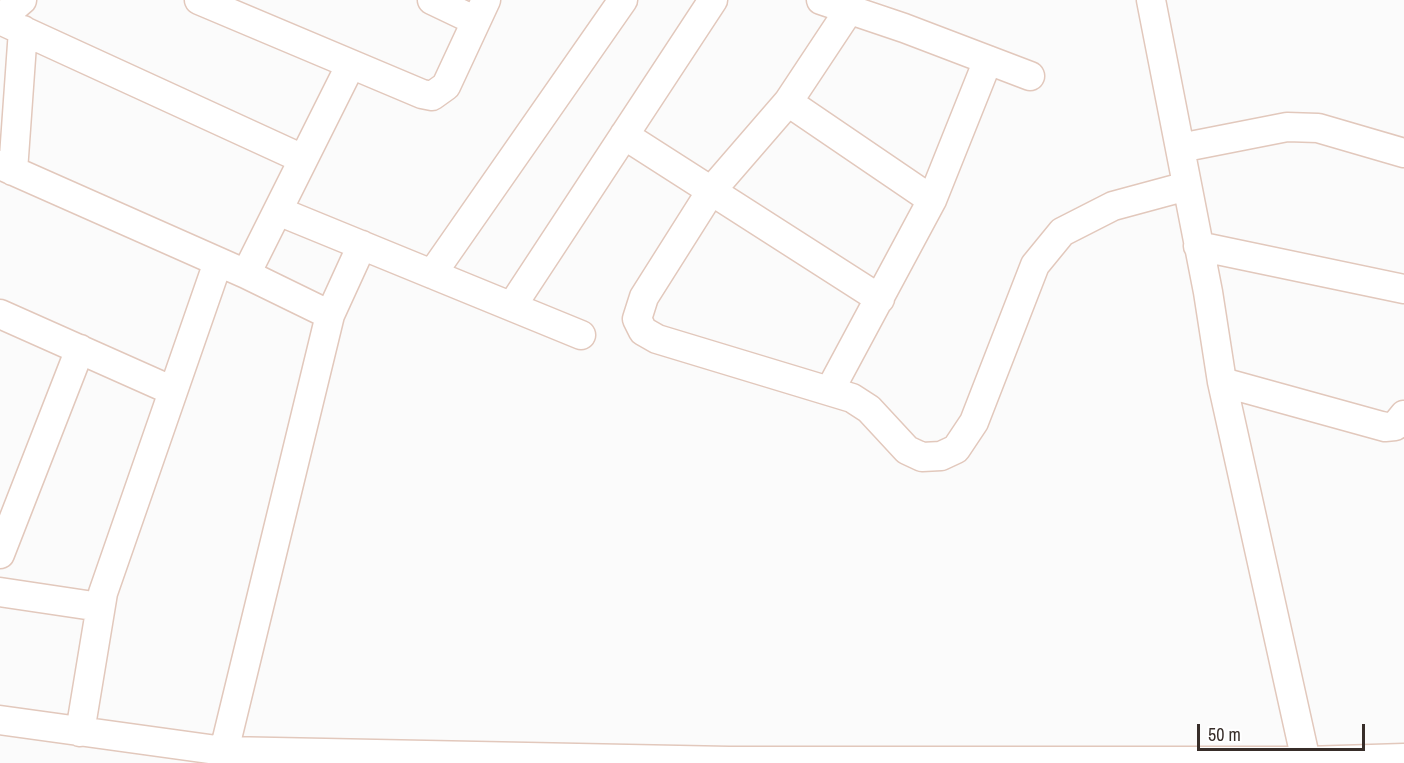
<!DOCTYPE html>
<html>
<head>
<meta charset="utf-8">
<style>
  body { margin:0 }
  #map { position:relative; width:1404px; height:763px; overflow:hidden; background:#fbfbfb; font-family:"Archivo Narrow",sans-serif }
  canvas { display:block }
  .scale { position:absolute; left:1197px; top:724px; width:168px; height:27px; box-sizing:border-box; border:3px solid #372d29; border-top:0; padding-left:8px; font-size:18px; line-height:21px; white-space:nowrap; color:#372d29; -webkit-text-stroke:4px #fff; paint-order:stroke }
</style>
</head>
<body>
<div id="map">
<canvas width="1404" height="763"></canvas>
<div class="scale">50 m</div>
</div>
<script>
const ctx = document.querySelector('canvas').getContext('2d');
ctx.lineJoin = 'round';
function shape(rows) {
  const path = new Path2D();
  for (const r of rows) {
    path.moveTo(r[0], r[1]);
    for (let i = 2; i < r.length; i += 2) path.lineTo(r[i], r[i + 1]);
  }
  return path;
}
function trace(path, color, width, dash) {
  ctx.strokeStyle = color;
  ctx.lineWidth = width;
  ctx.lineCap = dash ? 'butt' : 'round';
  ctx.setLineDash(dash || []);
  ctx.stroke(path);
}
const minor = shape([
  [199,0,422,94,432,96,446,86,486,0],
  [432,0,476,21],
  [821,0,904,28,1030,76],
  [1151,0,1208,292,1222,382,1306,761,1404,758],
  [849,10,788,102,711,191,644,297,637,319,643,331,657,339,852,398,869,409,907,450,922,457,941,456,956,449,974,422,1035,265,1062,232,1113,206,1187,186],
  [0,19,22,0],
  [0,20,303,159],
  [788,102,932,200],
  [624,135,880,299],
  [1180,148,1287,127,1318,128,1404,153],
  [0,165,246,274,330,315],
  [13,171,23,30],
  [278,211,581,335],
  [1198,246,1404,289],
  [246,274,351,64],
  [432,274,623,0],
  [512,306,713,0],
  [0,314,173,391],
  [1222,382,1385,427,1395,426,1404,415],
  [830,390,932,200,988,60],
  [0,554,80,349],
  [0,592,100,607],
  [0,720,224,751,729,761,1306,761,1306,763],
  [80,732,103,593,218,262],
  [224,751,330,315,362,245]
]);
trace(minor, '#e2c8bc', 31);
trace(minor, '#fff', 28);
</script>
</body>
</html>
